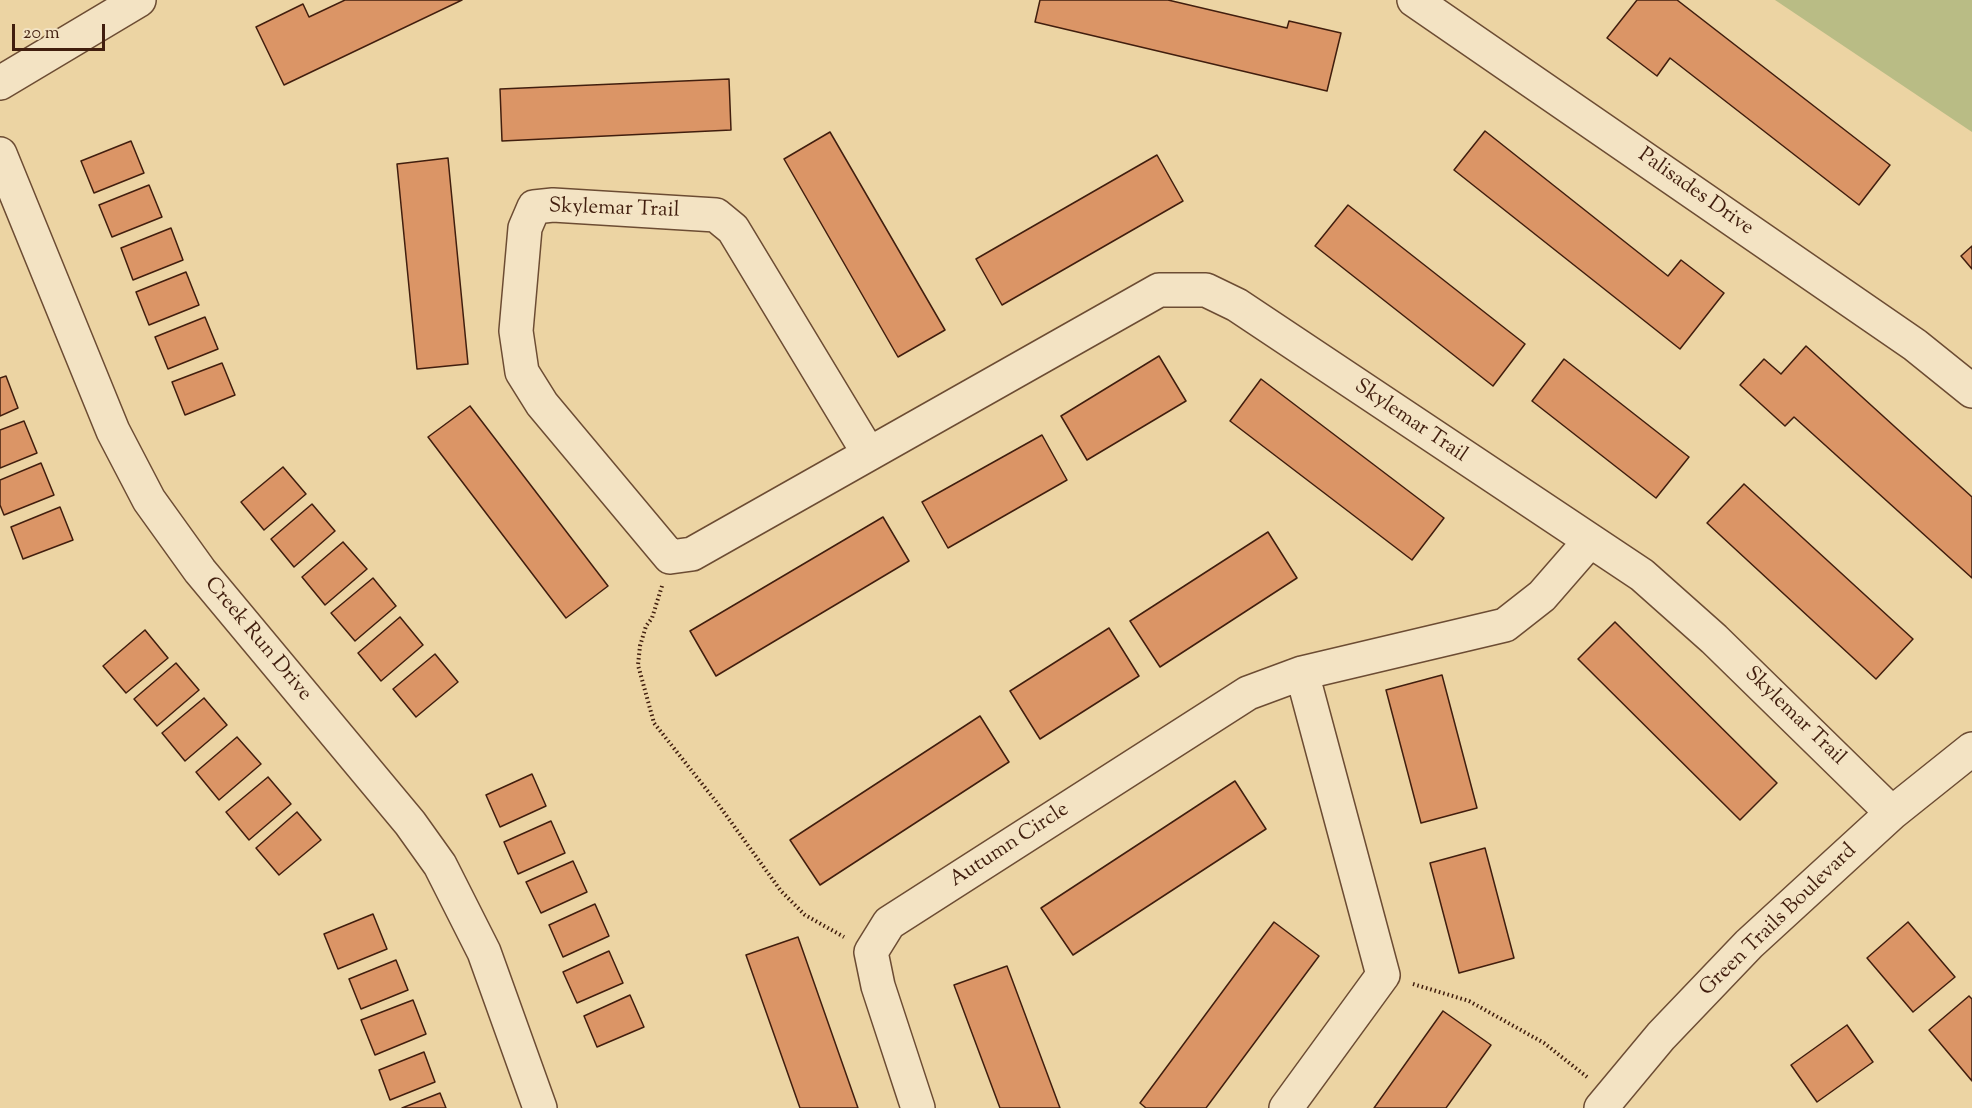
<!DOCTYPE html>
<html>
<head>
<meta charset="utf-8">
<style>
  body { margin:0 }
  #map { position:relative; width:1972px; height:1108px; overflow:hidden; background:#ecd4a3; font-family:"Sorts Mill Goudy",serif }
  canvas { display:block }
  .scale { position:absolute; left:12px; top:24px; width:93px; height:27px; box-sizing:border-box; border:3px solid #411e0e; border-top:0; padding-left:8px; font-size:18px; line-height:21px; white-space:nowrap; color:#411e0e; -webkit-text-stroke:4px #f3e3c3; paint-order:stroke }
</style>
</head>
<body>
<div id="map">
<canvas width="1972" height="1108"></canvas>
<div class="scale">20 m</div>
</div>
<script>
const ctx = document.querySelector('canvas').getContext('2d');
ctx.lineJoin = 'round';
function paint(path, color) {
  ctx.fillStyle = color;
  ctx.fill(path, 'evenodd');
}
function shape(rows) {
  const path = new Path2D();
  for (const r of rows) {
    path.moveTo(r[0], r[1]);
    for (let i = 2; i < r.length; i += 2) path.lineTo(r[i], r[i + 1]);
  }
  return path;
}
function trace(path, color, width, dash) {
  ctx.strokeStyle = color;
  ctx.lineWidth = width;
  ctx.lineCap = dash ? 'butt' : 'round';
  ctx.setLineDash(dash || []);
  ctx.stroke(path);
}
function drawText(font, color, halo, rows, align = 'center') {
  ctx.font = font + ' "Sorts Mill Goudy",serif';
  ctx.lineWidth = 4.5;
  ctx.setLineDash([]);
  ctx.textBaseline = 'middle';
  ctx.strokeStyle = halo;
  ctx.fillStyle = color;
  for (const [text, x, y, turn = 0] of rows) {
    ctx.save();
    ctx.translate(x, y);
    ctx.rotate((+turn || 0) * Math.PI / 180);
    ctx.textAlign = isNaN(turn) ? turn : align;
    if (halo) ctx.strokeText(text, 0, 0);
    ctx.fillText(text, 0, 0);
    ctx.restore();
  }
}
const green = shape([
  [1775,0,1972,0,1972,132]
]);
const building = shape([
  [345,0,462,0,284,85,256,27,303,4,309,17,345,0],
  [1040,0,1168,0,1287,28,1289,21,1341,33,1327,91,1035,22,1040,0],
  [1637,0,1677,0,1890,165,1859,205,1670,58,1657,76,1607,38,1637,0],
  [729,79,731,130,502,141,500,89,729,79],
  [1485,131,1668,276,1681,260,1724,293,1680,349,1454,170,1485,131],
  [830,132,945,330,898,357,784,159,830,132],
  [131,141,144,173,94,193,81,161,131,141],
  [1157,155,1183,201,1002,305,976,259,1157,155],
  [448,158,468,364,417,369,397,164,448,158],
  [149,185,162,217,112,237,99,205,149,185],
  [1348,205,1525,344,1493,386,1315,246,1348,205],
  [171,228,183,260,133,280,121,248,171,228],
  [1972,246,1972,269,1961,256,1972,246],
  [186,272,199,305,149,325,136,292,186,272],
  [205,317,218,349,168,369,155,337,205,317],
  [1806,346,1972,497,1972,578,1794,417,1785,426,1740,385,1764,359,1781,374,1806,346],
  [1159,356,1186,401,1087,460,1061,416,1159,356],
  [1564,359,1689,457,1656,498,1532,401,1564,359],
  [222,363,235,395,185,415,172,382,222,363],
  [6,376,18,408,0,416,0,378,6,376],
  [1261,379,1444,518,1412,560,1230,421,1261,379],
  [470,406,608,586,566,618,428,437,470,406],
  [24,421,37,453,0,468,0,430,24,421],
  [1042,435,1067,480,948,548,922,502,1042,435],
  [41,463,54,495,4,515,0,505,0,480,41,463],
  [283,467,306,494,264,530,241,502,283,467],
  [1744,484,1913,639,1876,679,1707,523,1744,484],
  [312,504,335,531,294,567,271,539,312,504],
  [60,507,73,540,23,559,11,527,60,507],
  [883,517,909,561,716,676,690,631,883,517],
  [1268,532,1297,578,1160,667,1130,621,1268,532],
  [343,542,367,569,325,605,302,577,343,542],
  [373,578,396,606,355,641,331,613,373,578],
  [400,617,423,645,381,681,358,653,400,617],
  [1615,622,1777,783,1740,820,1578,659,1615,622],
  [1109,628,1139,676,1040,739,1010,691,1109,628],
  [145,630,168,658,126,693,103,666,145,630],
  [435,654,458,682,416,717,393,689,435,654],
  [176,663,199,690,157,726,134,699,176,663],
  [1442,675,1477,808,1421,823,1386,690,1442,675],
  [204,698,227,725,185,761,162,733,204,698],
  [980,716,1009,762,820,885,790,840,980,716],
  [237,737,261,764,219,800,196,772,237,737],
  [532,774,546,806,500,827,486,795,532,774],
  [268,777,291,804,249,840,226,812,268,777],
  [1235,781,1266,829,1073,955,1041,908,1235,781],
  [297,812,321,840,279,875,256,848,297,812],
  [551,821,565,853,518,874,504,842,551,821],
  [1485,848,1514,958,1459,973,1430,863,1485,848],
  [573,861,587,892,541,913,526,882,573,861],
  [595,904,609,936,563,957,549,925,595,904],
  [373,914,387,949,338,969,324,934,373,914],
  [1274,922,1319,956,1206,1108,1146,1108,1140,1103,1274,922],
  [1908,922,1955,977,1913,1012,1867,958,1908,922],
  [798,937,858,1108,800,1108,746,955,798,937],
  [609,951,623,983,577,1003,563,972,609,951],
  [396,960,408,990,361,1009,349,979,396,960],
  [1007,966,1060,1108,1000,1108,954,985,1007,966],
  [630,995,644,1027,597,1047,584,1016,630,995],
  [1969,996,1972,999,1972,1081,1929,1030,1969,996],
  [413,1000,426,1034,375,1055,361,1020,413,1000],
  [1443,1011,1491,1045,1446,1108,1374,1108,1443,1011],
  [1847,1025,1873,1062,1817,1102,1791,1065,1847,1025],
  [424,1052,435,1082,390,1100,379,1070,424,1052],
  [440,1093,446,1108,402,1108,440,1093]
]);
const path = shape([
  [662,586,652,618,646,626,640,646,638,665,654,723,718,804,781,891,805,915,844,937],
  [1413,984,1469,1001,1544,1043,1587,1077]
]);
const minor = shape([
  [1414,0,1915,345,1972,391],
  [0,83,139,0],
  [0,154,113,431,149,500,200,571,410,823,440,865,484,952,540,1108],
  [869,454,733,229,716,215,553,205,534,207,525,228,516,331,522,372,542,404,670,557,692,554,1159,290,1206,290,1237,305,1642,575,1714,639,1892,813],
  [918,1108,878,986,871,952,889,923,1248,693,1302,673,1505,625,1542,596,1589,542],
  [1286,1108,1383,975,1302,673],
  [1601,1108,1661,1036,1749,944,1892,813,1972,749]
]);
const streetNames = [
  ["Palisades Drive",1695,193,35],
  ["Skylemar Trail",614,210,2],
  ["Skylemar Trail",1410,422,34],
  ["Creek Run Drive",257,640,50],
  ["Skylemar Trail",1794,717,44],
  ["Autumn Circle",1010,846,-33],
  ["Green Trails Boulevard",1779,921,-44]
];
paint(green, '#b9bc85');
paint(building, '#db9566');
trace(building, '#411e0e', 1.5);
trace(minor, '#6c4c33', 36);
trace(path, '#411e0e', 4, [1.5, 3]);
trace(minor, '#f3e3c3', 33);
drawText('21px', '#411e0e', '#f3e3c3', streetNames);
</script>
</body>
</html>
